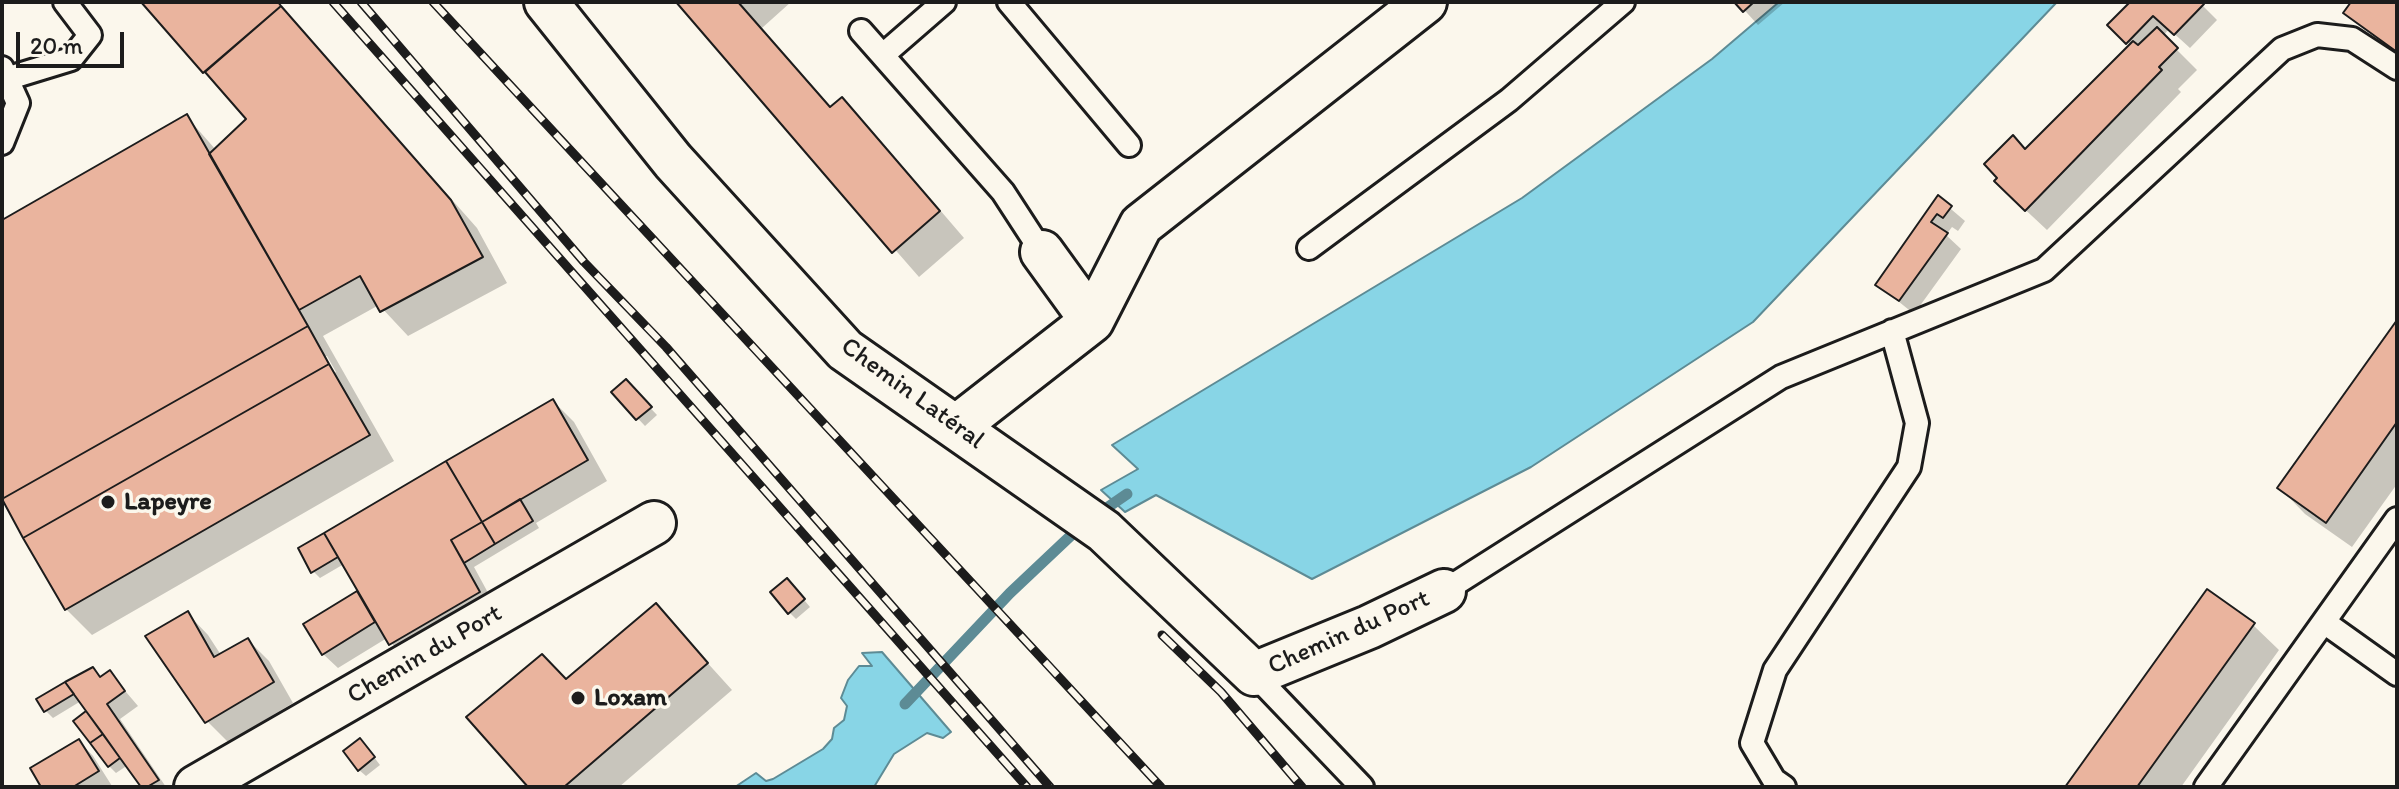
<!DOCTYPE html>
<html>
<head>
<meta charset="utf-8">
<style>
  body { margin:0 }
  #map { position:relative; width:2399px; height:789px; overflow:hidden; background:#fbf7ec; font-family:Itim,sans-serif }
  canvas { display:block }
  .frame { position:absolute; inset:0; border:4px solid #1c1c1c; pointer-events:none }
  .scale { position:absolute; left:16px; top:32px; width:108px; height:36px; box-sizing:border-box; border:4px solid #1c1c1c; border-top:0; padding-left:10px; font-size:24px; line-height:28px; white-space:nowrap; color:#1c1c1c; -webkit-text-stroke:6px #fbf7ec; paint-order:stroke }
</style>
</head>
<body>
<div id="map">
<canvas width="2399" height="789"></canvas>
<div class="frame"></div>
<div class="scale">20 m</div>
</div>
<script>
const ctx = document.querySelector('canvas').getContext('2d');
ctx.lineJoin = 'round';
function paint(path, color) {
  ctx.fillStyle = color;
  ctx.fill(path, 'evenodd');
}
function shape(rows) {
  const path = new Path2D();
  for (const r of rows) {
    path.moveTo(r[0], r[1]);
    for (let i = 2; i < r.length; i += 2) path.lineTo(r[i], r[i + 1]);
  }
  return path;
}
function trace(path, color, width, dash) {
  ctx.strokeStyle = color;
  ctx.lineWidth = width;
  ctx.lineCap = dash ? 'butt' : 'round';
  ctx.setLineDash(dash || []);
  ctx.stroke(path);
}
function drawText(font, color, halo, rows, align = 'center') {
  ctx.font = font + ' Itim,sans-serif';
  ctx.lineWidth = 7;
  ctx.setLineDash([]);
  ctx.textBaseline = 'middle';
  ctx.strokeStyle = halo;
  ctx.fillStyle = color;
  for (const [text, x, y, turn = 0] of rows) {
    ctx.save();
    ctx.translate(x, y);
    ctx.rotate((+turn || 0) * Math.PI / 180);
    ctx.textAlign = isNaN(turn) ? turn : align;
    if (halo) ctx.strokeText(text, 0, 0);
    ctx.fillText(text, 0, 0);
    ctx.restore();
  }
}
const water = shape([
  [1779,2,2057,2,1753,322,1531,467,1312,579,1156,495,1125,512,1101,490,1138,469,1112,445,1522,198,1712,59,1779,2],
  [882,652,951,732,943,738,927,733,894,754,874,787,735,787,756,773,766,781,773,779,823,749,832,739,834,728,844,720,847,706,841,698,848,680,859,666,872,666,862,653,882,652]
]);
const shadow = shape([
  [145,2,277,2,477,228,507,283,408,336,379,305,323,336,394,461,92,635,66,609,2,496,2,222,187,117,216,150,249,119],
  [322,356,327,356,336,372,332,374],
  [679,2,791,2,762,28,832,108,842,99,867,125,964,238,919,277],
  [1737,2,1785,2,1758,25],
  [2132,2,2199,2,2217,20,2190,48,2169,29,2163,36,2197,70,2178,89,2181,92,2047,230,2017,202,2026,151,2131,45,2110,25],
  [2353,2,2397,5,2397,55,2346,12],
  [1938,198,1965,221,1958,231,1952,227,1946,235,1961,249,1914,314,1877,284],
  [2397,323,2397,484,2352,547,2305,514,2280,488],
  [626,382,657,415,645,426,614,393],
  [553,401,574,422,607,481,536,523,539,528,474,567,499,613,411,665,387,638,338,668,323,654,306,625,360,591,344,564,320,578,313,571],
  [794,588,810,607,796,619,789,612],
  [656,606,732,690,619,787,530,787,567,681],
  [188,614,208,635,221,655,248,640,269,661,293,703,228,742,207,721],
  [2253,625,2279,650,2181,787,2068,787],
  [92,669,101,678,109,672,138,706,120,719,166,787,144,787,128,765,116,773,109,766,89,711,81,701,53,718,46,711],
  [79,741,93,756,112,786,43,787],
  [367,748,380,765,366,776,359,770]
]);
const stream = shape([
  [1095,516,1127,494],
  [905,704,1010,593,1081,526]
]);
const building = shape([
  [141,2,278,2,281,6,203,73,141,2],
  [676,2,738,2,830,107,842,97,940,211,892,253,676,2],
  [1734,2,1754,2,1743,12,1734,2],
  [2130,2,2202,2,2204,4,2174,35,2153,16,2126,44,2107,25,2130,2],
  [2351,2,2397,2,2397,52,2343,13,2351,2],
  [281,6,451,200,483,257,380,312,360,276,299,310,209,154,246,119,205,72,281,6],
  [2157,27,2178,48,2159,67,2162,70,2025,211,1994,181,1997,178,1984,164,2013,135,2025,149,2133,41,2138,45,2157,27],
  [187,114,308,326,2,499,2,220,187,114],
  [1938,195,1952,206,1943,218,1937,214,1931,222,1948,233,1899,301,1875,285,1938,195],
  [2397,320,2397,422,2326,523,2277,488,2397,320],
  [308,326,329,364,23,538,2,499,308,326],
  [329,364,370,435,65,610,23,538,329,364],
  [626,379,652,407,636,420,611,392,626,379],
  [553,399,588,460,482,522,446,461,553,399],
  [446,461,482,522,451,540,480,592,389,645,324,533,446,461],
  [520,499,533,521,495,544,482,522,520,499],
  [482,522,495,544,464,563,451,540,482,522],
  [324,533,338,557,311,573,298,548,324,533],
  [787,578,805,599,788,614,770,592,787,578],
  [2207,589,2255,623,2137,787,2065,787,2207,589],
  [357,591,375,622,322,655,303,624,357,591],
  [656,603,708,663,564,787,528,787,466,717,542,654,566,679,656,603],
  [188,611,214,657,248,638,274,682,205,723,145,636,188,611],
  [93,667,100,677,110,670,125,691,107,704,159,780,147,787,141,787,65,682,93,667],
  [65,682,74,694,44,712,36,699,65,682],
  [86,711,103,734,90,743,73,721,86,711],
  [103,734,120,758,108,767,90,743,103,734],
  [360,738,375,757,358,771,343,751,360,738],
  [79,739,99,771,73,787,41,787,30,768,79,739]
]);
const lane = shape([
  [1009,2,1129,145],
  [861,31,1003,192,1042,252],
  [883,55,944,2],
  [2,68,18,103,2,143],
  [9,78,71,59,90,35,65,2],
  [1309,248,1509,100,1623,2],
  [1444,591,1781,377,2044,270,2282,49,2317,35,2352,39,2397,68],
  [2324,622,2397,674],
  [1254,674,1362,787],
  [1784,787,1774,780,1752,743,1775,670,1909,467,1917,423,1892,331],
  [2206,787,2397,519]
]);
const street = shape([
  [546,2,673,161,845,350,1104,531,1254,674,1369,627,1444,591],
  [1042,252,1092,321],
  [956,427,1092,321,1141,225,1425,2],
  [196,787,654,523]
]);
const rail = shape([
  [333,2,1027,787],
  [361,2,584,262,666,347,1050,787],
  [433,2,1161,787],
  [1162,635,1221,692,1302,787]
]);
const markers = [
  [108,502,8,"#1c1c1c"],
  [578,698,8,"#1c1c1c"]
];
const streetNames = [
  ["Chemin Latéral",912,394,36],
  ["Chemin du Port",1349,633,-24],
  ["Chemin du Port",425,655,-30]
];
const poiNames = [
  ["Lapeyre",124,502],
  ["Loxam",594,698]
];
paint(water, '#88d5e6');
trace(water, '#5d8b95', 2);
paint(shadow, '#0003');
trace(stream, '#5d8b95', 11);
paint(building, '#eab49e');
trace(building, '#1c1c1c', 2);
trace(lane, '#1c1c1c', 28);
trace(street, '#1c1c1c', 48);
trace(lane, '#fbf7ec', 22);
trace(street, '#fbf7ec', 42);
trace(rail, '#1c1c1c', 9);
trace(rail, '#fbf7ec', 6, [18]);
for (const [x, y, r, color] of markers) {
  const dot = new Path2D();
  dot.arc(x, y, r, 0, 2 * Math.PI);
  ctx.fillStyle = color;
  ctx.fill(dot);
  trace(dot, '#fbf7ec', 3);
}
drawText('26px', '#1c1c1c', '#fbf7ec', streetNames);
drawText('bold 26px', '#1c1c1c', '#fbf7ec', poiNames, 'left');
</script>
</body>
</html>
